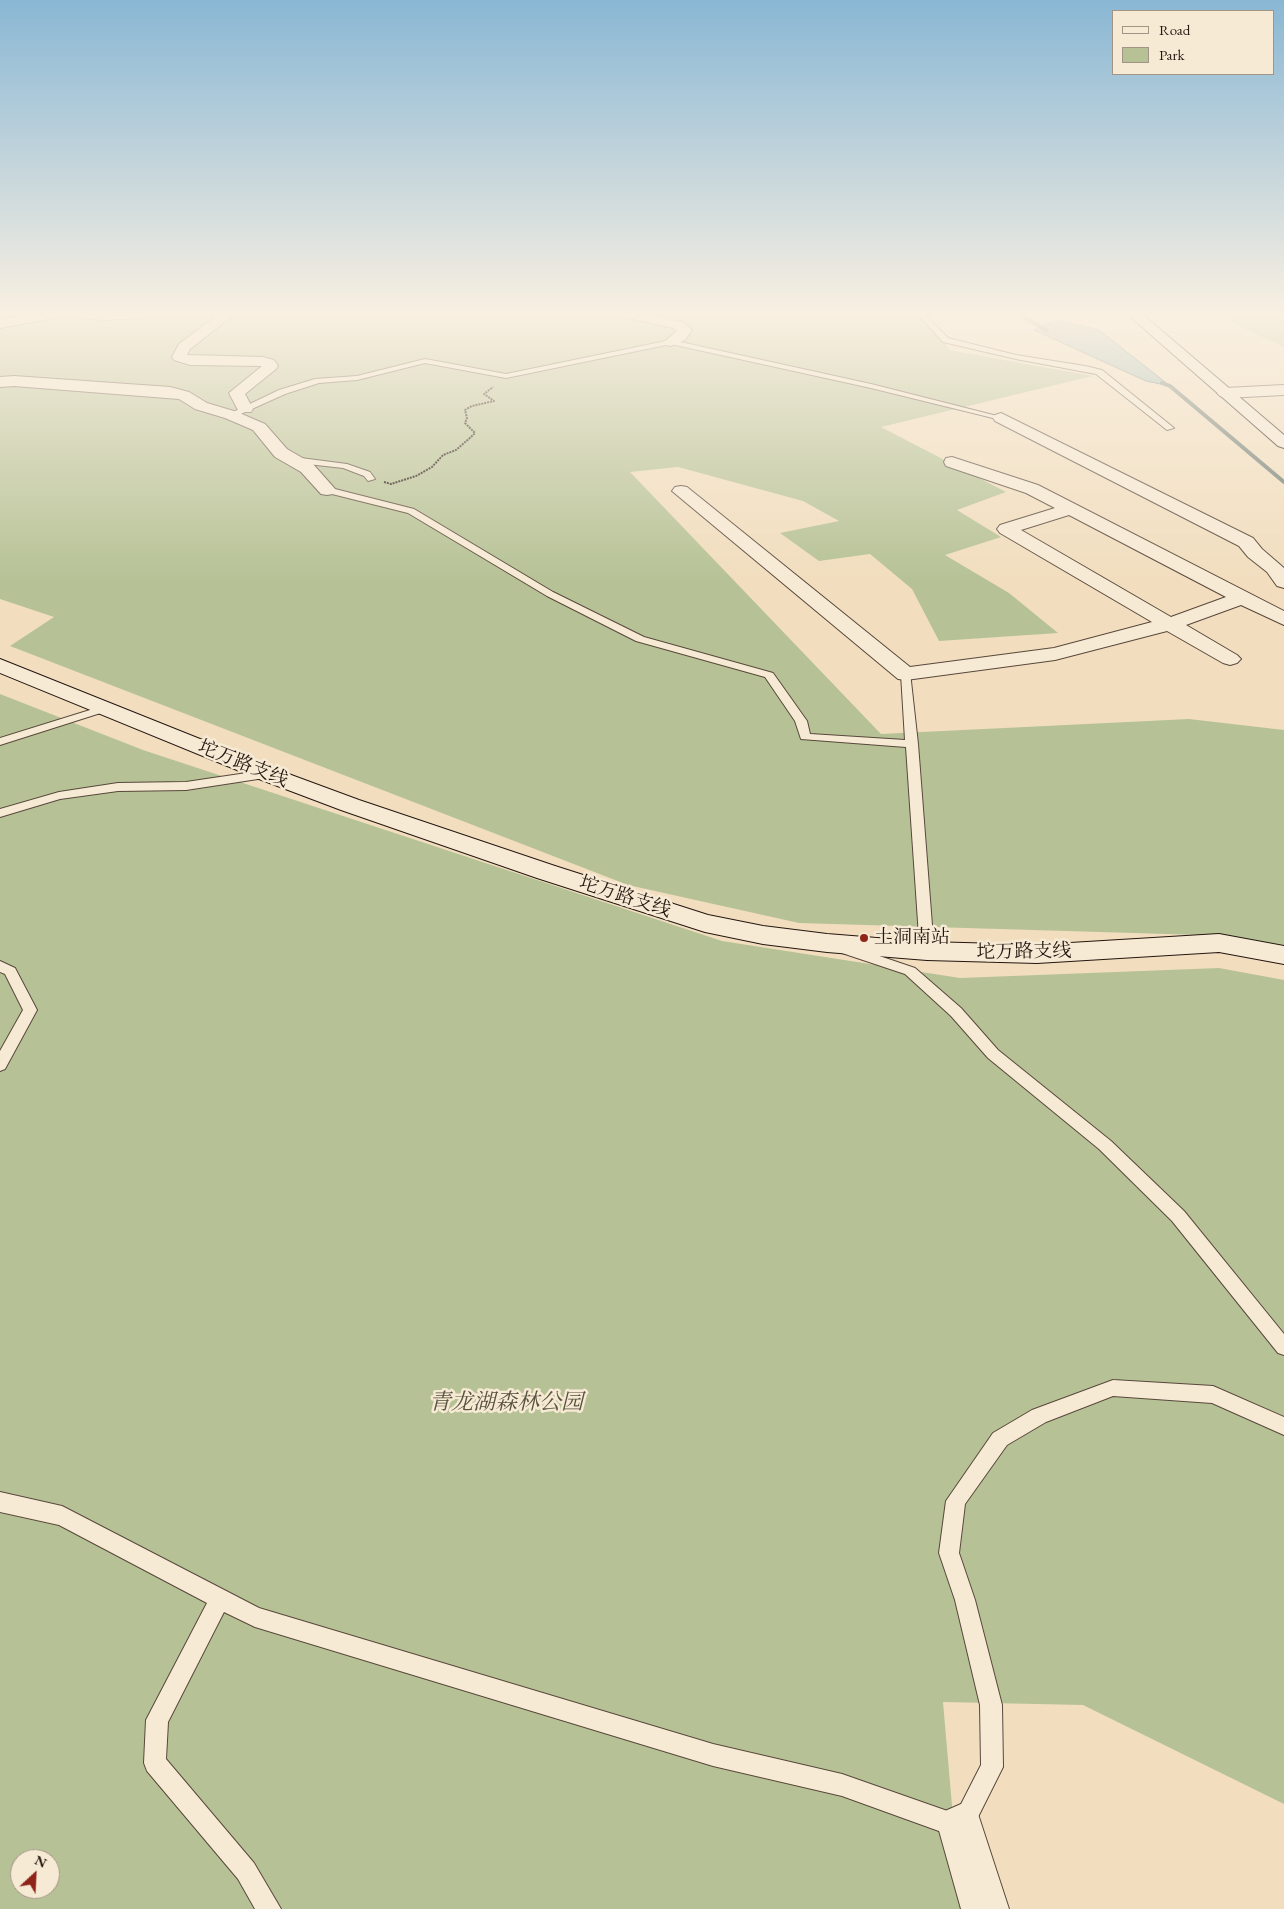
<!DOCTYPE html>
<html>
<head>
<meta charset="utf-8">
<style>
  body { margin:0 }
  #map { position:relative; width:1284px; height:1909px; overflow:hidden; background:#f2debf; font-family:"EB Garamond",serif }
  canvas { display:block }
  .legend { position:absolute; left:1112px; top:10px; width:162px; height:65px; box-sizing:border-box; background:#f7ead5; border:1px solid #a39586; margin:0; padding:6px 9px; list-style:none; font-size:15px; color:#24160f }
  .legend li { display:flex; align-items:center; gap:10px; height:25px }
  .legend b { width:25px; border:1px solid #a39586 }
  .north { position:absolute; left:10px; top:1849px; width:50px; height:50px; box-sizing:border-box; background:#f7ead5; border:1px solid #a39586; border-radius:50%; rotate:25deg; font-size:14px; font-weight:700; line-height:20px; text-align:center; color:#24160f }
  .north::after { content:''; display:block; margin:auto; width:18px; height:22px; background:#8f2418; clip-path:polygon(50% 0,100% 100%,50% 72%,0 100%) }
</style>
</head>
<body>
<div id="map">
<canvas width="1284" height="1909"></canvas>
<ul class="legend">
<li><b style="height:6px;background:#f7ead5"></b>Road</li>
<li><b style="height:14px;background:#b6c296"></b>Park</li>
</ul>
<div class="north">N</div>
</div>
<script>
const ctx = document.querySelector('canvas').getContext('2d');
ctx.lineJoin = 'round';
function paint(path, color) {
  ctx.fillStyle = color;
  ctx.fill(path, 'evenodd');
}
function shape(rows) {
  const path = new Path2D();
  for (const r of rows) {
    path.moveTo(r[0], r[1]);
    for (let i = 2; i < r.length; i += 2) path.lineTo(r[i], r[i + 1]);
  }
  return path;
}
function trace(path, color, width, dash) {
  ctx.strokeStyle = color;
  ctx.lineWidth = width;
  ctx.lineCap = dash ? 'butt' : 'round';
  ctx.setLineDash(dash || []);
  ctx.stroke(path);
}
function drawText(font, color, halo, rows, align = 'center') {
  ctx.font = font + ' "EB Garamond","Noto Serif SC",serif';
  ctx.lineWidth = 5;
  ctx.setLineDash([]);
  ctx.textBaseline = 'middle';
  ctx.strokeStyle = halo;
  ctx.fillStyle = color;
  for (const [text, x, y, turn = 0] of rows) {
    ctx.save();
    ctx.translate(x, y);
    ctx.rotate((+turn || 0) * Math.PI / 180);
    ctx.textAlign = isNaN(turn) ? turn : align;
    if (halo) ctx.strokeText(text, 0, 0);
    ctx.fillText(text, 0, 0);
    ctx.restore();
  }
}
const green = shape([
  [0,313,916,313,936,326,949,350,1093,376,881,427,1006,492,957,510,1001,537,945,555,1009,593,1058,633,939,641,912,589,870,554,819,561,780,533,839,521,803,501,678,467,630,472,881,734,1189,719,1284,730,1284,947,1200,935,799,923,628,885,10,646,54,617,0,599],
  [1217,313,1284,313,1284,347,1241,327],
  [0,694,143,750,722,941,960,978,1219,968,1284,980,1284,1804,1083,1705,943,1702,961,1909,0,1909],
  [20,1859,50,1859,50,1889,20,1889]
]);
const water = shape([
  [1057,320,1099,330,1170,386,1146,381,1034,330,1057,320]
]);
const stream = shape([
  [1018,313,1047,331],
  [1162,383,1170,386,1284,482]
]);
const path = shape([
  [384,482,391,484,416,476,432,467,443,455,456,450,471,437,475,433,465,423,467,418,465,410,472,406,494,401,484,394,493,387]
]);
const service = shape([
  [917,313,924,313,948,338,1016,355,1085,366,1102,370,1174,428,1167,430,1096,374,1016,359,943,342,917,313],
  [671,340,871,384,1005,418,1001,420,871,388,671,344,506,378,425,363,357,380,319,383,285,394,234,417,227,415,279,390,315,379,357,376,425,359,506,374,671,340],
  [293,457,347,464,370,472,375,479,368,481,364,476,343,468,290,462,290,458,293,457],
  [327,487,414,509,553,592,644,637,773,673,807,721,810,734,905,740,901,674,906,671,910,672,918,744,934,951,932,954,927,956,922,954,920,951,906,747,801,739,795,721,765,677,636,641,547,596,408,513,324,492,323,490,327,487],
  [106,705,112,708,110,710,0,745,0,738,106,705],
  [267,770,273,774,271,777,186,790,118,791,60,799,0,817,0,809,59,792,118,783,186,782,267,770],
  [844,944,915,968,961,1008,998,1050,1111,1141,1184,1211,1284,1334,1284,1355,1278,1353,1172,1221,1099,1149,988,1058,951,1016,905,974,839,952,837,949,839,946,844,944],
  [0,961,15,968,37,1010,5,1069,0,1071,0,1051,23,1010,5,974,0,972,0,961],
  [1113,1380,1213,1386,1284,1417,1284,1435,1212,1403,1113,1396,1046,1422,1007,1445,965,1504,959,1553,975,1600,1002,1705,1003,1767,969,1835,961,1839,842,1796,713,1766,255,1627,224,1612,168,1722,166,1759,254,1863,281,1909,255,1909,238,1879,147,1771,144,1763,146,1720,207,1603,59,1525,0,1512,0,1492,62,1506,259,1608,713,1744,842,1774,956,1814,981,1765,980,1705,955,1600,939,1553,946,1501,993,1433,1032,1410,1113,1380]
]);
const minor = shape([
  [37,313,66,313,59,317,0,328,0,320,37,313],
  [69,313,162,313,155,317,104,320,76,317,69,313],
  [220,313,236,313,190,349,187,355,263,357,274,360,278,366,276,369,245,394,253,409,251,412,239,412,229,393,262,366,190,365,174,360,172,357,179,344,220,313],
  [618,313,644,313,678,321,683,322,692,330,685,340,671,346,666,345,664,342,677,331,673,328,620,316,618,313],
  [14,376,170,387,189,392,207,403,237,412,265,424,287,449,313,464,336,490,333,494,327,495,321,494,301,472,275,457,253,430,225,418,195,409,179,399,14,386,0,387,0,377,14,376],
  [1284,385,1284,395,1225,398,1220,396,1217,393,1220,390,1225,388,1284,385],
  [1001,413,1253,538,1262,549,1284,568,1284,588,1277,586,1267,572,1248,557,1239,546,995,421,993,418,995,415,1001,413],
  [952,457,1038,485,1284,611,1284,625,1241,605,1186,625,1237,655,1241,659,1237,663,1230,665,1223,663,1167,631,1055,660,906,680,898,679,672,491,675,487,681,486,687,487,910,667,1054,648,1152,622,1000,533,997,529,1000,525,1055,508,1026,493,946,466,944,462,946,458,952,457],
  [1069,515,1226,597,1171,617,1021,530,1069,515],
  [961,1804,977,1811,1009,1909,961,1909,938,1827,945,1811,961,1804]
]);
const secondary = shape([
  [1126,313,1141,313,1284,435,1284,448,1278,446,1126,313],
  [0,659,275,769,359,800,555,866,708,915,763,926,827,934,927,942,1037,945,1219,934,1284,946,1284,964,1219,952,1037,963,927,960,827,952,763,944,705,932,537,878,341,810,259,779,0,673,0,659]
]);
const markers = [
  [864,938,5,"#8f2418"]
];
const streetNames = [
  ["坨万路支线",243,764,22],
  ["坨万路支线",625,897,18],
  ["坨万路支线",1024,952,-1]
];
const poiNames = [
  ["土洞南站",874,938]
];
const nearParknames = [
  ["青龙湖森林公园",506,1403]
];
paint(green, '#b6c296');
paint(water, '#9cbbb6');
trace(water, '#6c7973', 1);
trace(stream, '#6c7973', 4);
trace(service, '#58483b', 2);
trace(minor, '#58483b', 2);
trace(secondary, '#24160f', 2);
trace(path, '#24160f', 2, [2, 1]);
paint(service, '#f7ead5');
paint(minor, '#f7ead5');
paint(secondary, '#f7ead5');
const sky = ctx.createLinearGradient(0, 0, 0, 580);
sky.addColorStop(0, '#89b7d4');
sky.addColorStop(0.54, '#f9f0e2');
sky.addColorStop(1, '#f9f0e200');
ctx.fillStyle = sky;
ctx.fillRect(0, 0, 1284, 580);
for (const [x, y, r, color] of markers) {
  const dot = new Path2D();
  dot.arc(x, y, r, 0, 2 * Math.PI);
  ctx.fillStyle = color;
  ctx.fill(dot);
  trace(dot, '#f7ead5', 2);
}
drawText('19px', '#24160f', '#f7ead5', streetNames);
drawText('19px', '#24160f', '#f7ead5', poiNames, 'left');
drawText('italic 22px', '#57523e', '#f7ead5', nearParknames);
</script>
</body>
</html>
